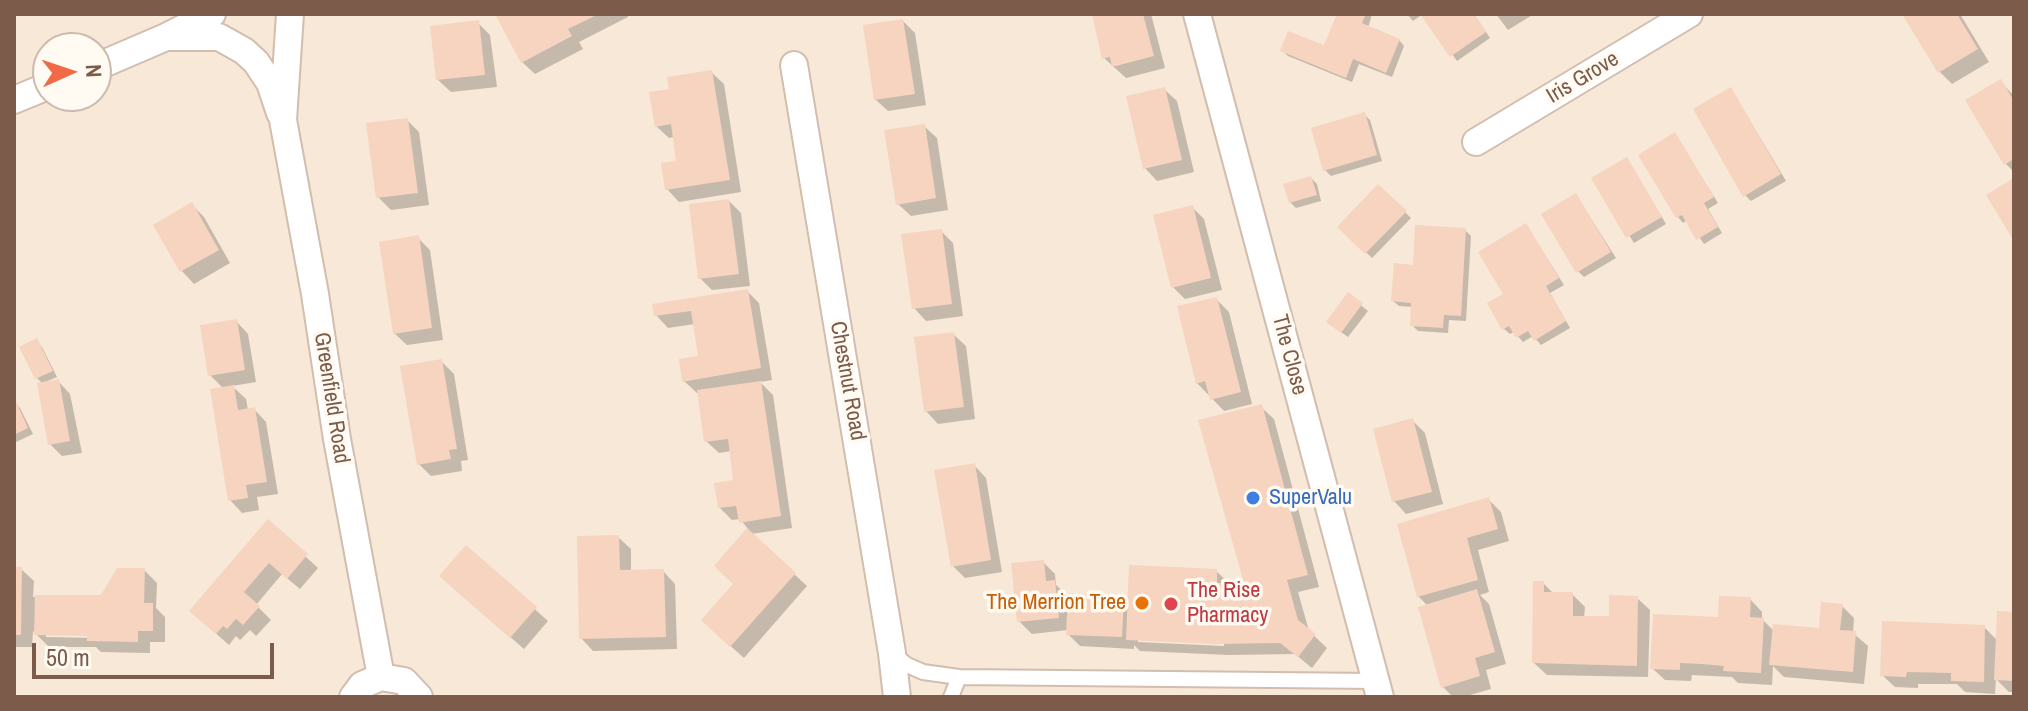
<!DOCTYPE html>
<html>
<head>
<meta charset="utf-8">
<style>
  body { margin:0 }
  #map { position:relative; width:2028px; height:711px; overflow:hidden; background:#fef6ea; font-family:"Archivo Narrow",sans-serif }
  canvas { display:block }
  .frame { position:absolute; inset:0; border:16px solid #7c5b4a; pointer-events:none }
  .north { position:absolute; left:32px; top:32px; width:80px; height:80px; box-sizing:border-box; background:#fffaf2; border:2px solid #cbbaaf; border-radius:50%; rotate:87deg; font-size:22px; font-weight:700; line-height:32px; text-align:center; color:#7c5b4a }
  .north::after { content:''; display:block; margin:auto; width:28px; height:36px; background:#f06a47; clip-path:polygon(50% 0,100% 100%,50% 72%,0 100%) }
  .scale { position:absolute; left:32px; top:643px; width:242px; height:36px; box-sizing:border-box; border:4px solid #7c5b4a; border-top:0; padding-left:10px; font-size:24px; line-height:28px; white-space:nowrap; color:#7c5b4a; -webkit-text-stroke:6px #fffaf2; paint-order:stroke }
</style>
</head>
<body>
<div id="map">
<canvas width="2028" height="711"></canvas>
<div class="frame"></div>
<div class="north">N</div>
<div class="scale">50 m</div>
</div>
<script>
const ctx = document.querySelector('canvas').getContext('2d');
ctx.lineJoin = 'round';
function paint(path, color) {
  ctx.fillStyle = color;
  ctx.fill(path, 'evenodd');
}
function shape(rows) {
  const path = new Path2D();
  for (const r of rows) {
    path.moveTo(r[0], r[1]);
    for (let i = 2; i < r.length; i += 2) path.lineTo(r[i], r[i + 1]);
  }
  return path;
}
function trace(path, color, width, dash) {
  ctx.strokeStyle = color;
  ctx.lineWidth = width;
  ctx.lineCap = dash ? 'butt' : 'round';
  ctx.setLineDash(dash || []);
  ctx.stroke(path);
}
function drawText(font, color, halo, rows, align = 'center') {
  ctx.font = font + ' "Archivo Narrow",sans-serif';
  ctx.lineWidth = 7;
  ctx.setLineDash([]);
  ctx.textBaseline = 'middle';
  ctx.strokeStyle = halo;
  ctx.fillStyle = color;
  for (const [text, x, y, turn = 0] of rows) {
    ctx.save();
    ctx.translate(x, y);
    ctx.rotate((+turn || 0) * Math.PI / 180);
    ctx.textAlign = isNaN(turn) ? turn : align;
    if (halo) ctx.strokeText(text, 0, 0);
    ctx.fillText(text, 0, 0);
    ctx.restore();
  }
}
const residential = shape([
  [14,14,2014,14,2014,697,14,697],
  [48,48,96,48,96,96,48,96]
]);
const shadow = shape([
  [497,14,627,14,628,17,579,42,583,49,535,74,522,62],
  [1093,14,1151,14,1165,68,1126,78,1104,58],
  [1339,14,1372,14,1368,28,1399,40,1404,46,1392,77,1359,64,1352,82,1288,56,1282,50,1325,48],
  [1407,14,1474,14,1490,38,1457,61,1423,14,1413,21],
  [1496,14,1534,14,1508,30],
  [1905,14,1960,14,1989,62,1952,84,1940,72],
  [903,21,915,33,926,105,888,111,875,99],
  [478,23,490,35,497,87,451,92,438,80],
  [711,72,724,84,741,192,679,202,667,189,678,163,674,137,669,138,656,126,671,91],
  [2000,81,2014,96,2014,172,2006,164],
  [1164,89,1177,101,1194,172,1157,181,1145,168],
  [1731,89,1786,181,1751,201,1745,195],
  [1364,114,1370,120,1382,161,1331,176,1325,170],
  [407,120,419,132,429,205,391,210,378,197],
  [924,126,937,138,948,210,911,216,898,204],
  [1675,135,1718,203,1708,209,1722,233,1704,244,1687,220,1683,223,1678,217],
  [1627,159,1666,224,1634,243,1594,179],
  [1311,178,1317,184,1321,201,1296,208,1290,202],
  [1378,186,1411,218,1372,258,1340,227],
  [1576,195,1616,258,1584,277,1578,271],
  [729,201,741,213,750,286,712,290,700,278],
  [192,205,204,217,230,263,194,284,182,271,156,225],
  [1192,207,1204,219,1222,290,1185,299,1173,287],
  [1526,225,1564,285,1550,293,1570,328,1541,345,1533,336,1523,342,1514,332,1510,334,1504,329,1506,295],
  [1465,230,1471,236,1466,321,1449,320,1448,333,1418,331,1412,325,1413,307,1399,306,1393,301,1415,267],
  [941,231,953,243,963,316,926,321,914,308],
  [418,238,430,250,443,340,407,345,394,333],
  [747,291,759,303,772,380,760,382,773,395,792,528,751,534,807,586,744,658,716,633,736,584,749,530,740,519,732,520,720,508,736,481,732,451,719,453,706,441,700,393,697,393,684,381,701,358,695,324,668,328,656,315],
  [1348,295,1368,311,1348,337,1334,327],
  [1216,299,1229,312,1252,404,1224,411,1197,383],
  [236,321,248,334,256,382,232,386,246,399,248,410,254,409,266,422,278,494,257,497,259,510,242,513,230,500,224,389,210,375],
  [953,334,966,346,975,419,938,424,926,411],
  [36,341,42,347,57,377,45,382,58,381,70,394,82,453,62,456,50,444,43,384,37,378],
  [441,361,454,374,468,460,461,461,462,471,431,476,419,464],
  [14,402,20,408,33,434,14,443],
  [1261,407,1274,419,1319,587,1298,592,1309,631,1327,648,1312,668,1295,654,1228,655,1140,651,1134,645,1134,649,1080,646,1068,634,1068,630,1032,634,1019,621,1043,562,1055,574,1056,585,1067,595,1124,598,1129,604,1216,571,1229,583,1247,585],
  [1138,638,1224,642,1224,646,1138,642],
  [1413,421,1425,433,1443,504,1406,514,1394,501],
  [974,465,986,478,1002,572,965,578,953,566],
  [1489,500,1501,512,1509,541,1478,550,1489,592,1480,595,1489,604,1506,664,1486,670,1491,689,1463,697,1453,697,1443,687,1428,606,1418,596],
  [268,522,318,568,300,589,282,574,256,605,271,620,256,636,250,630,240,640,236,636,229,645,204,623],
  [618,537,631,549,631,572,663,571,675,584,677,649,593,651,581,638],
  [466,548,548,621,524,649,454,588],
  [14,569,21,569,34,581,33,597,102,597,144,570,157,583,156,608,165,617,165,642,150,642,150,653,101,652,96,647,49,647,33,631,32,647,14,647],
  [46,633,97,634,97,638,46,637],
  [1543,583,1554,594,1572,594,1585,607,1584,618,1611,618,1637,598,1650,610,1648,677,1547,675,1534,663],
  [1750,599,1762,612,1762,619,1774,631,1821,630,1842,606,1854,618,1853,633,1868,646,1864,684,1784,677,1773,666,1772,685,1738,683,1732,677,1692,675,1691,681,1665,680,1652,668],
  [2014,614,2014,692,2009,692,1996,679,1995,694,1965,692,1957,684,1918,684,1918,688,1895,687,1882,675,1984,627,1998,641]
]);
const building = shape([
  [495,14,599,14,568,29,572,36,521,63],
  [1092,14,1143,14,1154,56,1112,67,1110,57,1102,59],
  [1337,14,1366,14,1362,23,1400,39,1386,73,1353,59,1346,78,1280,51,1288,31,1324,45],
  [1420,14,1474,14,1486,32,1450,57],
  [1902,14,1957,14,1978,49,1938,73],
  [903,19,915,94,874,100,863,25],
  [479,20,485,75,436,80,430,26],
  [712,70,730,180,665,190,661,163,676,161,671,124,655,127,649,92,669,89,667,77],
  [2001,79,2014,101,2014,159,2004,165,1965,100],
  [1165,87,1182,160,1143,169,1126,96],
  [1731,87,1781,174,1743,197,1693,109],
  [1365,112,1377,155,1323,171,1311,128],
  [408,118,418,193,376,198,366,123],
  [925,124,936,198,896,205,884,130],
  [1675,132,1714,197,1704,203,1718,227,1696,240,1682,215,1676,218,1638,155],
  [1627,157,1662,217,1626,238,1591,178],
  [1311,176,1317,195,1289,203,1283,184],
  [2014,178,2014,241,1986,195],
  [1378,184,1407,211,1365,254,1337,227],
  [1576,193,1611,252,1576,273,1541,214],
  [729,199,739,274,698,279,689,204],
  [192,202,219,250,180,272,153,225],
  [1193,205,1211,278,1171,288,1153,215],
  [1526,223,1559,278,1546,286,1566,321,1534,341,1528,331,1516,338,1509,326,1502,330,1487,303,1503,294,1478,252],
  [1415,225,1466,228,1461,316,1444,315,1443,328,1410,326,1411,303,1391,301,1394,263,1413,265],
  [942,229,952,304,912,309,901,234],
  [419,235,432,328,393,334,379,242],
  [748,289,761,368,682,382,679,359,698,356,691,311,654,316,652,304],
  [1348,292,1363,303,1341,333,1326,322],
  [1217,297,1241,392,1210,400,1205,381,1196,384,1177,306],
  [237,319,245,370,208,376,200,325],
  [954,332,964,407,924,412,914,337],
  [37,338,53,371,35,379,19,347],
  [442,359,457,449,449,450,451,459,417,465,400,366],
  [59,379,70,441,48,445,37,383],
  [761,381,781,516,739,523,736,506,718,508,714,483,733,480,728,439,704,442,697,390],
  [234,385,238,410,255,407,267,482,246,485,248,498,228,501,210,389],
  [14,397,28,428,14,435],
  [1262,404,1308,575,1287,580,1298,620,1316,634,1298,657,1280,643,1214,644,1126,640,1129,565,1217,569,1217,583,1244,583,1198,420],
  [1413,418,1432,492,1392,502,1373,429],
  [975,463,991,560,951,567,934,470],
  [1489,497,1498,529,1467,538,1478,580,1417,597,1397,524],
  [268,519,308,554,287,579,269,563,244,592,260,606,243,625,236,619,227,629,223,626,216,634,189,611],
  [747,528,796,573,730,647,701,620,733,584,714,566],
  [619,535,620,570,664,569,666,637,579,639,577,536],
  [466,545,537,607,510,638,439,576],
  [1044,560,1046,581,1055,580,1059,618,1017,622,1011,563],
  [14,567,22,567,21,635,14,635],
  [117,568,145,568,144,603,153,603,153,631,138,631,138,642,87,641,87,636,34,635,35,595,101,595],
  [1533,581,1544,581,1544,592,1573,592,1573,616,1609,616,1609,595,1638,596,1637,666,1532,663],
  [1477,589,1495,652,1475,658,1480,676,1441,688,1418,607],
  [1068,593,1124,596,1122,637,1066,635],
  [1719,596,1751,597,1750,617,1764,618,1761,673,1723,671,1724,666,1701,664,1680,663,1680,670,1650,669,1653,614,1718,617],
  [1821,602,1843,604,1840,630,1856,631,1853,672,1769,665,1773,624,1819,628],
  [1997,611,2014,612,2014,681,1994,680],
  [1882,621,1985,625,1984,682,1951,681,1951,673,1907,672,1906,677,1880,676]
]);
const service = shape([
  [893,654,907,665,923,672,959,677,1377,681],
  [951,697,959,677]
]);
const minor = shape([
  [290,14,283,120,315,294,337,439,381,677],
  [1197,14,1380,697],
  [166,37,219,37,244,51,256,62,270,83,280,113],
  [794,65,892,653,897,697],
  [96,67,166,37,212,14],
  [14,100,48,86],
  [1476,142,1689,14],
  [353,697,362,685,381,677,404,681,419,697]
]);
const markers = [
  [1253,498,8,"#3f7fe0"],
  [1142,603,8,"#e8710a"],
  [1171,604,8,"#e0444e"]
];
const streetNames = [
  ["Iris Grove",1583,78,-31],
  ["The Close",1289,355,75],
  ["Chestnut Road",847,381,80],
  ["Greenfield Road",331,398,81]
];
const shopNames = [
  ["SuperValu",1269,498]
];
const healthNames = [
  ["The Rise",1187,591],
  ["Pharmacy",1187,616]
];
const foodNames = [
  ["The Merrion Tree",1126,603]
];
paint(residential, '#f7e8d7');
paint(shadow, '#0003');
paint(building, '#f6d4bf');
trace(service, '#d2bdae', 18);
trace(minor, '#d2bdae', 30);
trace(service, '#fff', 14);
trace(minor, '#fff', 26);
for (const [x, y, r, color] of markers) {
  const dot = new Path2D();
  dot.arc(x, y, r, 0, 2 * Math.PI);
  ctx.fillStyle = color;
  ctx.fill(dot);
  trace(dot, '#fffaf2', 3);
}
drawText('22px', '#7c5b4a', '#fffaf2', streetNames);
drawText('22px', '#366cbe', '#fffaf2', shopNames, 'left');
drawText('22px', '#be3a42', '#fffaf2', healthNames, 'left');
drawText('22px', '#c56008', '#fffaf2', foodNames, 'right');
</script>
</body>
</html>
